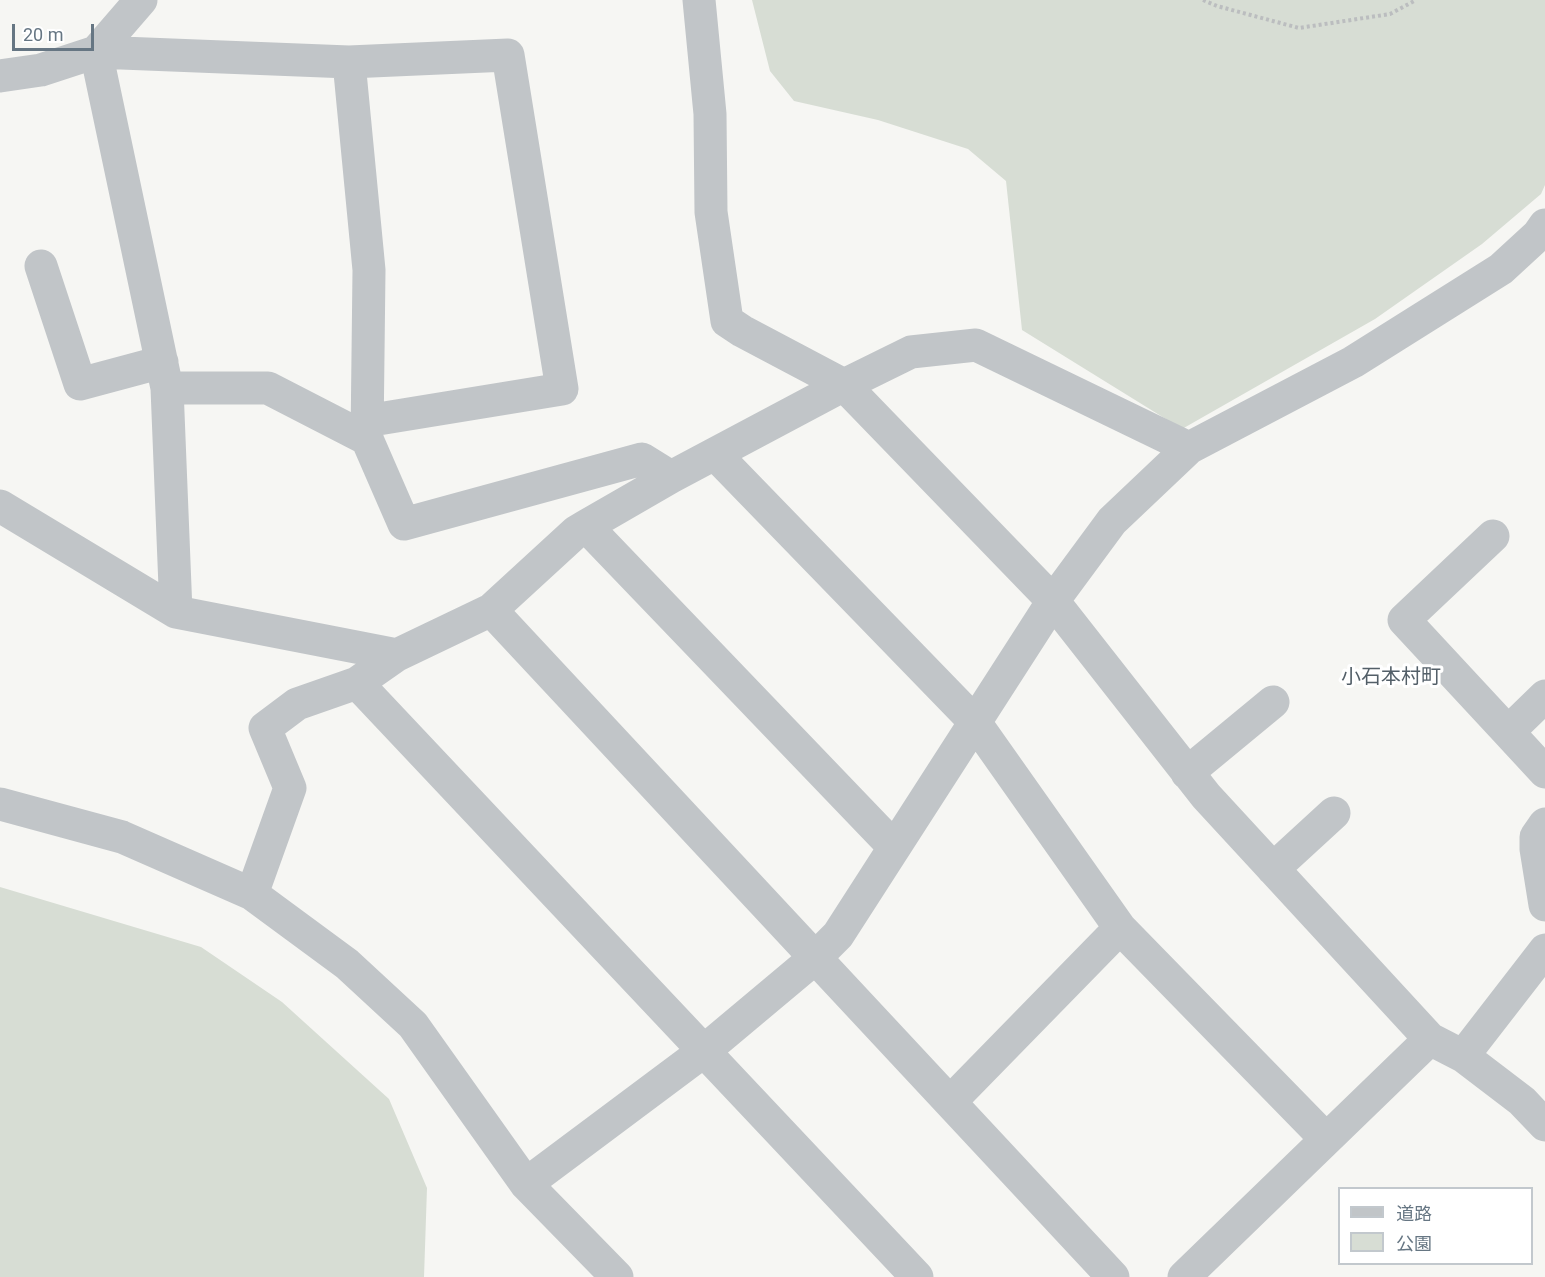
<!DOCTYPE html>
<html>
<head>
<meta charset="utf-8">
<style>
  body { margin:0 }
  #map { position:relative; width:1545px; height:1277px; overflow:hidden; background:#f6f6f3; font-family:Roboto,"Noto Sans JP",sans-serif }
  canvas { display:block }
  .legend { position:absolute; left:1338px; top:1187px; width:195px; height:78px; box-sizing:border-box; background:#fff; border:2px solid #c2c8cd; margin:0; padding:8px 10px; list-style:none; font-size:18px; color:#667683 }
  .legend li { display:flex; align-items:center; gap:12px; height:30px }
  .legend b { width:30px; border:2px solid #c2c8cd }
  .scale { position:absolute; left:12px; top:24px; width:82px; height:27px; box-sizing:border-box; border:3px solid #667683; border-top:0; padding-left:8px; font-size:18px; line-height:21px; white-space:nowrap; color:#667683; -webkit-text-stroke:4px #fff; paint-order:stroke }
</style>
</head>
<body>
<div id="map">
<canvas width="1545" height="1277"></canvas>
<ul class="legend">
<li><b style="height:8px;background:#c1c5c8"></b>道路</li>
<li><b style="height:16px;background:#d7ddd4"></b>公園</li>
</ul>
<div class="scale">20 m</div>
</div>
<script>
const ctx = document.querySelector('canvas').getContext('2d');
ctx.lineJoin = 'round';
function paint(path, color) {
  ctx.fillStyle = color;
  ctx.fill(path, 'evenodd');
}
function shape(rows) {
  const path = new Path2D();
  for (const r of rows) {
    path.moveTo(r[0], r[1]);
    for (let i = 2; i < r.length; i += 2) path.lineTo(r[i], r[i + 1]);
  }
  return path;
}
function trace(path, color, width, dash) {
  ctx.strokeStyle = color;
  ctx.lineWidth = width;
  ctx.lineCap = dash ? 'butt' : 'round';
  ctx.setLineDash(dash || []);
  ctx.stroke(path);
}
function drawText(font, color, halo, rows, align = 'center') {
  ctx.font = font + ' Roboto,"Noto Sans JP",sans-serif';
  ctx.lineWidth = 6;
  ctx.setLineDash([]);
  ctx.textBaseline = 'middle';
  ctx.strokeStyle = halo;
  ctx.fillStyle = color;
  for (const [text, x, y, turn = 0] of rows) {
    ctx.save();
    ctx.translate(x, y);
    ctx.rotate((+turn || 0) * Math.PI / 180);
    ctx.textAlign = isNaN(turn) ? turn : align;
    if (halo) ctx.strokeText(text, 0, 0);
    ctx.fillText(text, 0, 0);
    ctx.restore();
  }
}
const green = shape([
  [752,0,1545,0,1545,185,1541,194,1482,244,1375,319,1182,429,1022,330,1006,181,968,149,878,120,794,101,770,71],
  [0,887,201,947,282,1002,389,1099,427,1188,424,1277,0,1277]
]);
const path = shape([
  [1203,0,1217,6,1299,28,1390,14,1416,0]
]);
const minor = shape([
  [699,0,710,114,711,212,727,321,742,331,844,385,1053,601,1206,796,1430,1039,1463,1056,1522,1101,1545,1125],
  [96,52,167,388,176,612],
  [96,52,141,0],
  [349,62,369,270,367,439,404,524,642,459,671,477],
  [0,76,41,70,96,52,349,62,508,55,562,389,366,421],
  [41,266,80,384,162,362],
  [167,388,268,388,367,439],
  [715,454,974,721,1120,928,1326,1139],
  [0,506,176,612,397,655],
  [586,526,894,847],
  [1493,536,1404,620,1508,732],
  [491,610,1113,1277],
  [357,683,917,1277],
  [1545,696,1508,732,1545,772],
  [1187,773,1273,702],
  [0,804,122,837,252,894,347,964,413,1025,526,1184,617,1277],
  [1545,824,1536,837,1536,849,1545,905],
  [1273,869,1334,813],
  [252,894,290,788,265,728,297,704,357,683,397,655,491,610,576,532,586,526,671,477,844,385,911,352,976,345,1189,448],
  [1463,1056,1545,950],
  [950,1102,1120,928],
  [526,1184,704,1051,815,958,838,935,1053,601,1112,521,1189,448,1353,362,1501,269,1538,235,1545,225],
  [1184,1277,1430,1039]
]);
const quarterNames = [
  ["小石本村町",1391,678]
];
paint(green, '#d7ddd4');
trace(path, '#bbbdbf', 4, [3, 3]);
trace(minor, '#c1c5c8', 33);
drawText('20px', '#535f68', '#fff', quarterNames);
</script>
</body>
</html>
